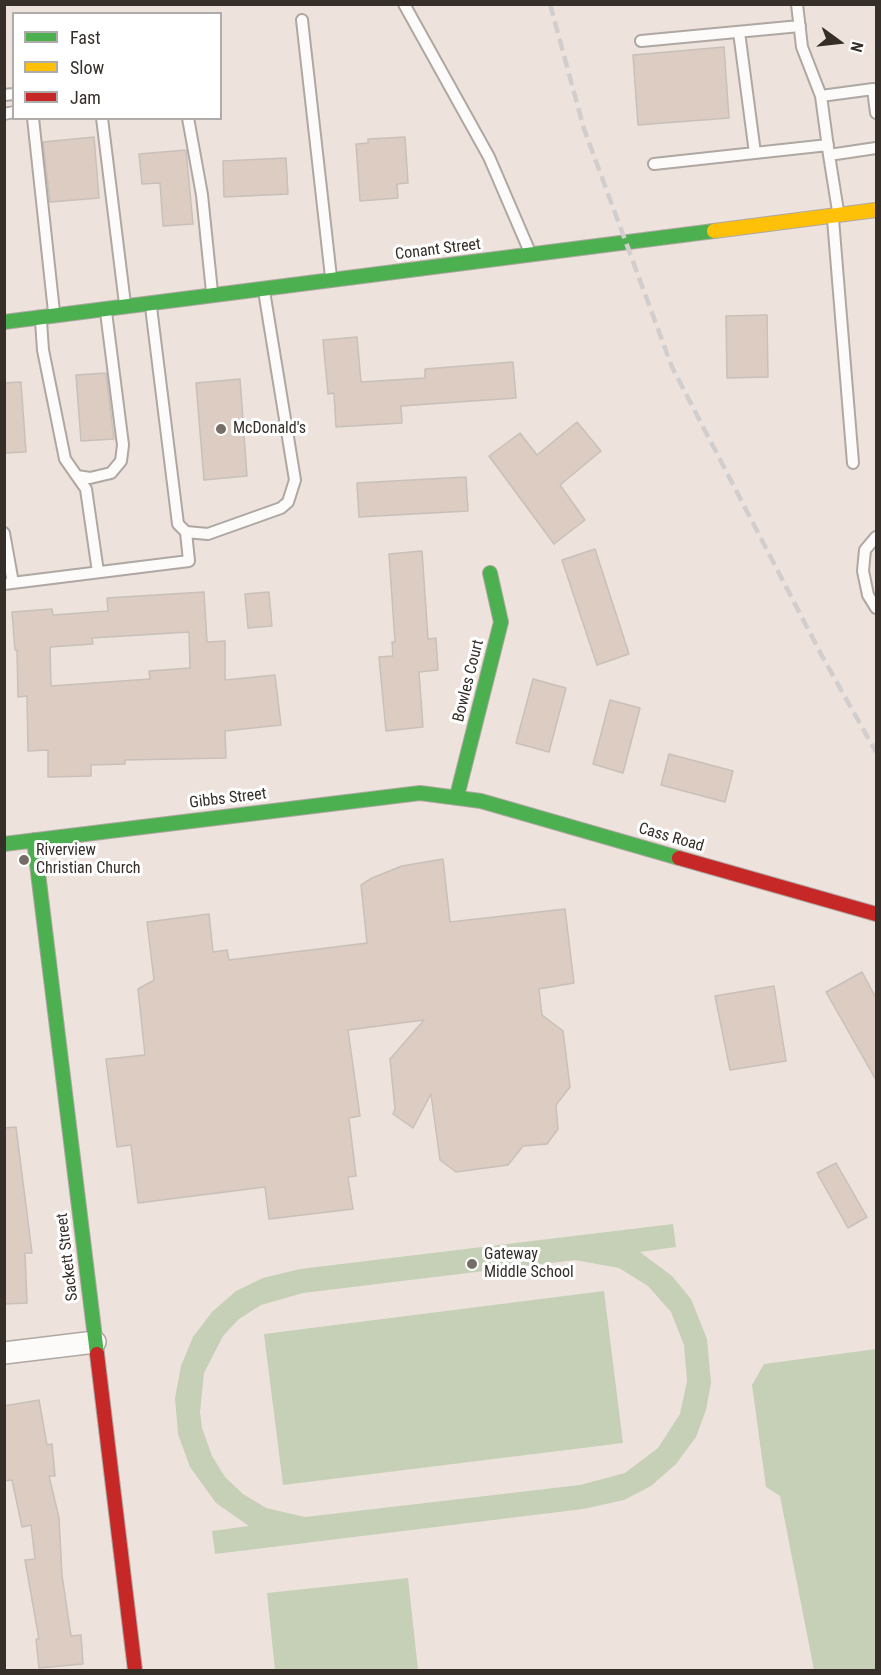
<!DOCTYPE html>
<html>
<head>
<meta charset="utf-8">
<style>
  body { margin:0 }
  #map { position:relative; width:881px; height:1675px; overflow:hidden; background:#ede2dc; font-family:"Roboto Condensed",sans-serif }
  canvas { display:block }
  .frame { position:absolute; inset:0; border:6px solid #352e29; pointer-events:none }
  .legend { position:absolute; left:12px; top:12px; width:210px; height:108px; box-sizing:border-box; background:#fff; border:2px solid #aeaba9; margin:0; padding:8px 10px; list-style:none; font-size:18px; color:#352e29 }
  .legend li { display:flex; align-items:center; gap:12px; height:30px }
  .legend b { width:30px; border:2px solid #aeaba9 }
  .north { position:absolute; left:809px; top:12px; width:60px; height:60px; -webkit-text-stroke:4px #fff; paint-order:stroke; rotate:105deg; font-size:16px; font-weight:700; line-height:24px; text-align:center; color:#352e29 }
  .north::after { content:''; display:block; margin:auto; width:21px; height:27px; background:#352e29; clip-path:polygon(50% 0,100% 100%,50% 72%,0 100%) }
</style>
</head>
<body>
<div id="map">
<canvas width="881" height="1675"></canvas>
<div class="frame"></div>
<ul class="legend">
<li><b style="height:8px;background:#4caf50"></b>Fast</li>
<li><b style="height:8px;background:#ffc107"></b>Slow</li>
<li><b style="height:8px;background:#c62828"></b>Jam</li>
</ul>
<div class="north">N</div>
</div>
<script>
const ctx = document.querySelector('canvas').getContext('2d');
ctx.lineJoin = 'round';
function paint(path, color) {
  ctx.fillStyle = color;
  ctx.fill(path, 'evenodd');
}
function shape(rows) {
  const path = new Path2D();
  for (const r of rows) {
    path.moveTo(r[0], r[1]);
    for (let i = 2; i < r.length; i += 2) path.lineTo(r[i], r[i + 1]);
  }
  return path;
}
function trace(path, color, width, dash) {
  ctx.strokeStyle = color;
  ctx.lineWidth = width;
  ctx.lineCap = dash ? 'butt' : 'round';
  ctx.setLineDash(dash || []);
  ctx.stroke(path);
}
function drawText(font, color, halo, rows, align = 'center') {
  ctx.font = font + ' "Roboto Condensed",sans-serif';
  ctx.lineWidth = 6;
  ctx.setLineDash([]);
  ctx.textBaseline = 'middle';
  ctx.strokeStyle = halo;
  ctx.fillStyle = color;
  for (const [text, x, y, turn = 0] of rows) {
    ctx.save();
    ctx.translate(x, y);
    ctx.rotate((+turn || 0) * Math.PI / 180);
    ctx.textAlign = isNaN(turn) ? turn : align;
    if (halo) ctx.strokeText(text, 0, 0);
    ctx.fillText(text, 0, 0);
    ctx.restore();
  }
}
const green = shape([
  [673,1224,676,1247,640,1252,672,1276,691,1299,707,1339,711,1383,706,1410,696,1437,676,1464,651,1486,624,1500,583,1509,215,1554,212,1531,249,1526,216,1503,190,1467,178,1434,175,1398,181,1366,193,1337,212,1312,236,1291,263,1278,300,1269],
  [575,1260,619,1268,648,1286,671,1312,684,1345,687,1381,680,1414,658,1448,625,1473,580,1485,305,1517,266,1508,243,1494,225,1477,212,1456,202,1428,200,1412,204,1373,223,1336,239,1319,261,1305,303,1293],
  [604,1291,623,1443,283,1485,264,1334],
  [876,1349,876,1670,814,1670,780,1496,766,1487,752,1385,764,1364],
  [408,1578,418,1670,275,1670,267,1593]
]);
const building = shape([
  [724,47,729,118,638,125,633,55,724,47],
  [94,137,99,198,50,202,43,142,94,137],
  [405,137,408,183,397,184,398,198,360,201,356,144,368,143,368,139,405,137],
  [186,150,193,224,163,226,160,183,142,184,139,154,186,150],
  [286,158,288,194,224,197,223,161,286,158],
  [767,315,768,377,727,378,726,316,767,315],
  [357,337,361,382,425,378,425,369,513,362,516,398,401,406,402,423,336,427,334,393,328,394,323,340,357,337],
  [106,373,114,439,81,441,76,375,106,373],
  [240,379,247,476,204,480,196,383,240,379],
  [21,382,26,452,4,453,4,383,21,382],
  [577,422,601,451,560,485,585,520,554,544,489,456,520,433,537,455,577,422],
  [466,477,468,511,359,517,357,483,466,477],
  [595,549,629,654,597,665,562,560,595,549],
  [422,551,428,639,436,638,438,670,419,672,423,727,386,731,379,657,393,656,392,642,395,642,389,554,422,551],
  [204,592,207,642,225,641,225,680,275,675,281,725,225,731,226,758,125,760,125,764,91,765,91,776,48,777,48,750,28,751,27,696,18,697,17,650,15,650,12,612,52,609,53,615,108,611,107,598,204,592],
  [189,632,190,668,149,671,150,679,51,686,50,647,93,644,92,638,189,632],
  [269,592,272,626,248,628,245,594,269,592],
  [533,679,566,688,549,752,516,743,533,679],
  [610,700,640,708,623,773,593,764,610,700],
  [669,754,733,771,725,802,661,785,669,754],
  [443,859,450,922,565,909,574,983,539,989,542,1015,563,1031,570,1087,556,1105,558,1129,547,1144,523,1146,508,1165,456,1172,440,1160,431,1094,413,1128,393,1114,395,1109,390,1059,424,1020,348,1030,360,1116,349,1118,356,1176,348,1177,353,1209,269,1219,265,1187,138,1203,131,1145,117,1147,106,1059,145,1055,138,989,154,980,147,922,209,914,213,952,227,950,229,960,367,943,361,885,372,878,402,866,443,859],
  [862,972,876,998,876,1080,826,992,862,972],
  [774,986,786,1061,730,1070,715,996,774,986],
  [16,1127,32,1253,25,1253,27,1303,4,1304,4,1128,16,1127],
  [836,1163,867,1217,848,1228,817,1173,836,1163],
  [39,1400,47,1445,52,1444,55,1476,49,1476,59,1518,62,1575,71,1636,81,1635,83,1664,39,1668,36,1639,39,1639,25,1560,35,1559,31,1525,22,1527,12,1480,4,1481,4,1406,39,1400]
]);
const lane = shape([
  [404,4,489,157,529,250],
  [797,4,802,47,821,96],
  [302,20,331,277],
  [739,32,755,153],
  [641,41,800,26],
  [4,95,14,94],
  [4,114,14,112],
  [33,118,54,312],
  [102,118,125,304],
  [188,118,202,195,212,292],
  [829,155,821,96,873,89,876,113],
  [654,164,828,145],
  [838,211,829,155,876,148],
  [833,219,853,463],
  [151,307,178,524,186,532,208,534,281,508,288,502,295,480,264,291],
  [41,321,43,350,65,459,86,489,98,572],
  [77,476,90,478,111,473,121,461,123,445,106,312],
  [4,533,13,583],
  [876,537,865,550,863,571,868,595,876,608],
  [4,584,189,561,186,532]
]);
const street = shape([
  [4,1353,95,1342]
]);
const fast = shape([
  [4,322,714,231],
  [457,796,501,622,490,573],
  [34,840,97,1354],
  [4,844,420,793,481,801,679,858]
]);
const slow = shape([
  [714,231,876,210]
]);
const jam = shape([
  [679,858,876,914],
  [97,1354,135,1670]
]);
const rail = shape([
  [550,4,584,129,672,367,822,656,876,752]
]);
const markers = [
  [221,429,6,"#756d68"],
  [24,860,6,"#756d68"],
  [472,1264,6,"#756d68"]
];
const streetNames = [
  ["Conant Street",438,250,-7],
  ["Bowles Court",469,681,-76],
  ["Gibbs Street",228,799,-7],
  ["Cass Road",671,838,16],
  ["Sackett Street",68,1257,-97]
];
const poiNames = [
  ["McDonald's",233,429],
  ["Riverview",36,851],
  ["Christian Church",36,869],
  ["Gateway",484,1255],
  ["Middle School",484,1273]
];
paint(green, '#c5d0b7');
paint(building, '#dcccc1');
trace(building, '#c8c0ba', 1.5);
trace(lane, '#afa7a2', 14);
trace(street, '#afa7a2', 24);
trace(fast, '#afa7a2', 16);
trace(slow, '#afa7a2', 16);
trace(jam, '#afa7a2', 16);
trace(lane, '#fcfbfa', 10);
trace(street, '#fcfbfa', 21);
trace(fast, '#4caf50', 14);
trace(slow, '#ffc107', 14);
trace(jam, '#c62828', 14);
trace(rail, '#d2cecd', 4.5, [12, 6]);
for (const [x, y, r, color] of markers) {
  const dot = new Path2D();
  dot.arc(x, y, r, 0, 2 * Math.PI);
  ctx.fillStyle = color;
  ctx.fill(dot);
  trace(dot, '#fff', 2);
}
drawText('16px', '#352e29', '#fff', streetNames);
drawText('16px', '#352e29', '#fff', poiNames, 'left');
</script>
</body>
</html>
